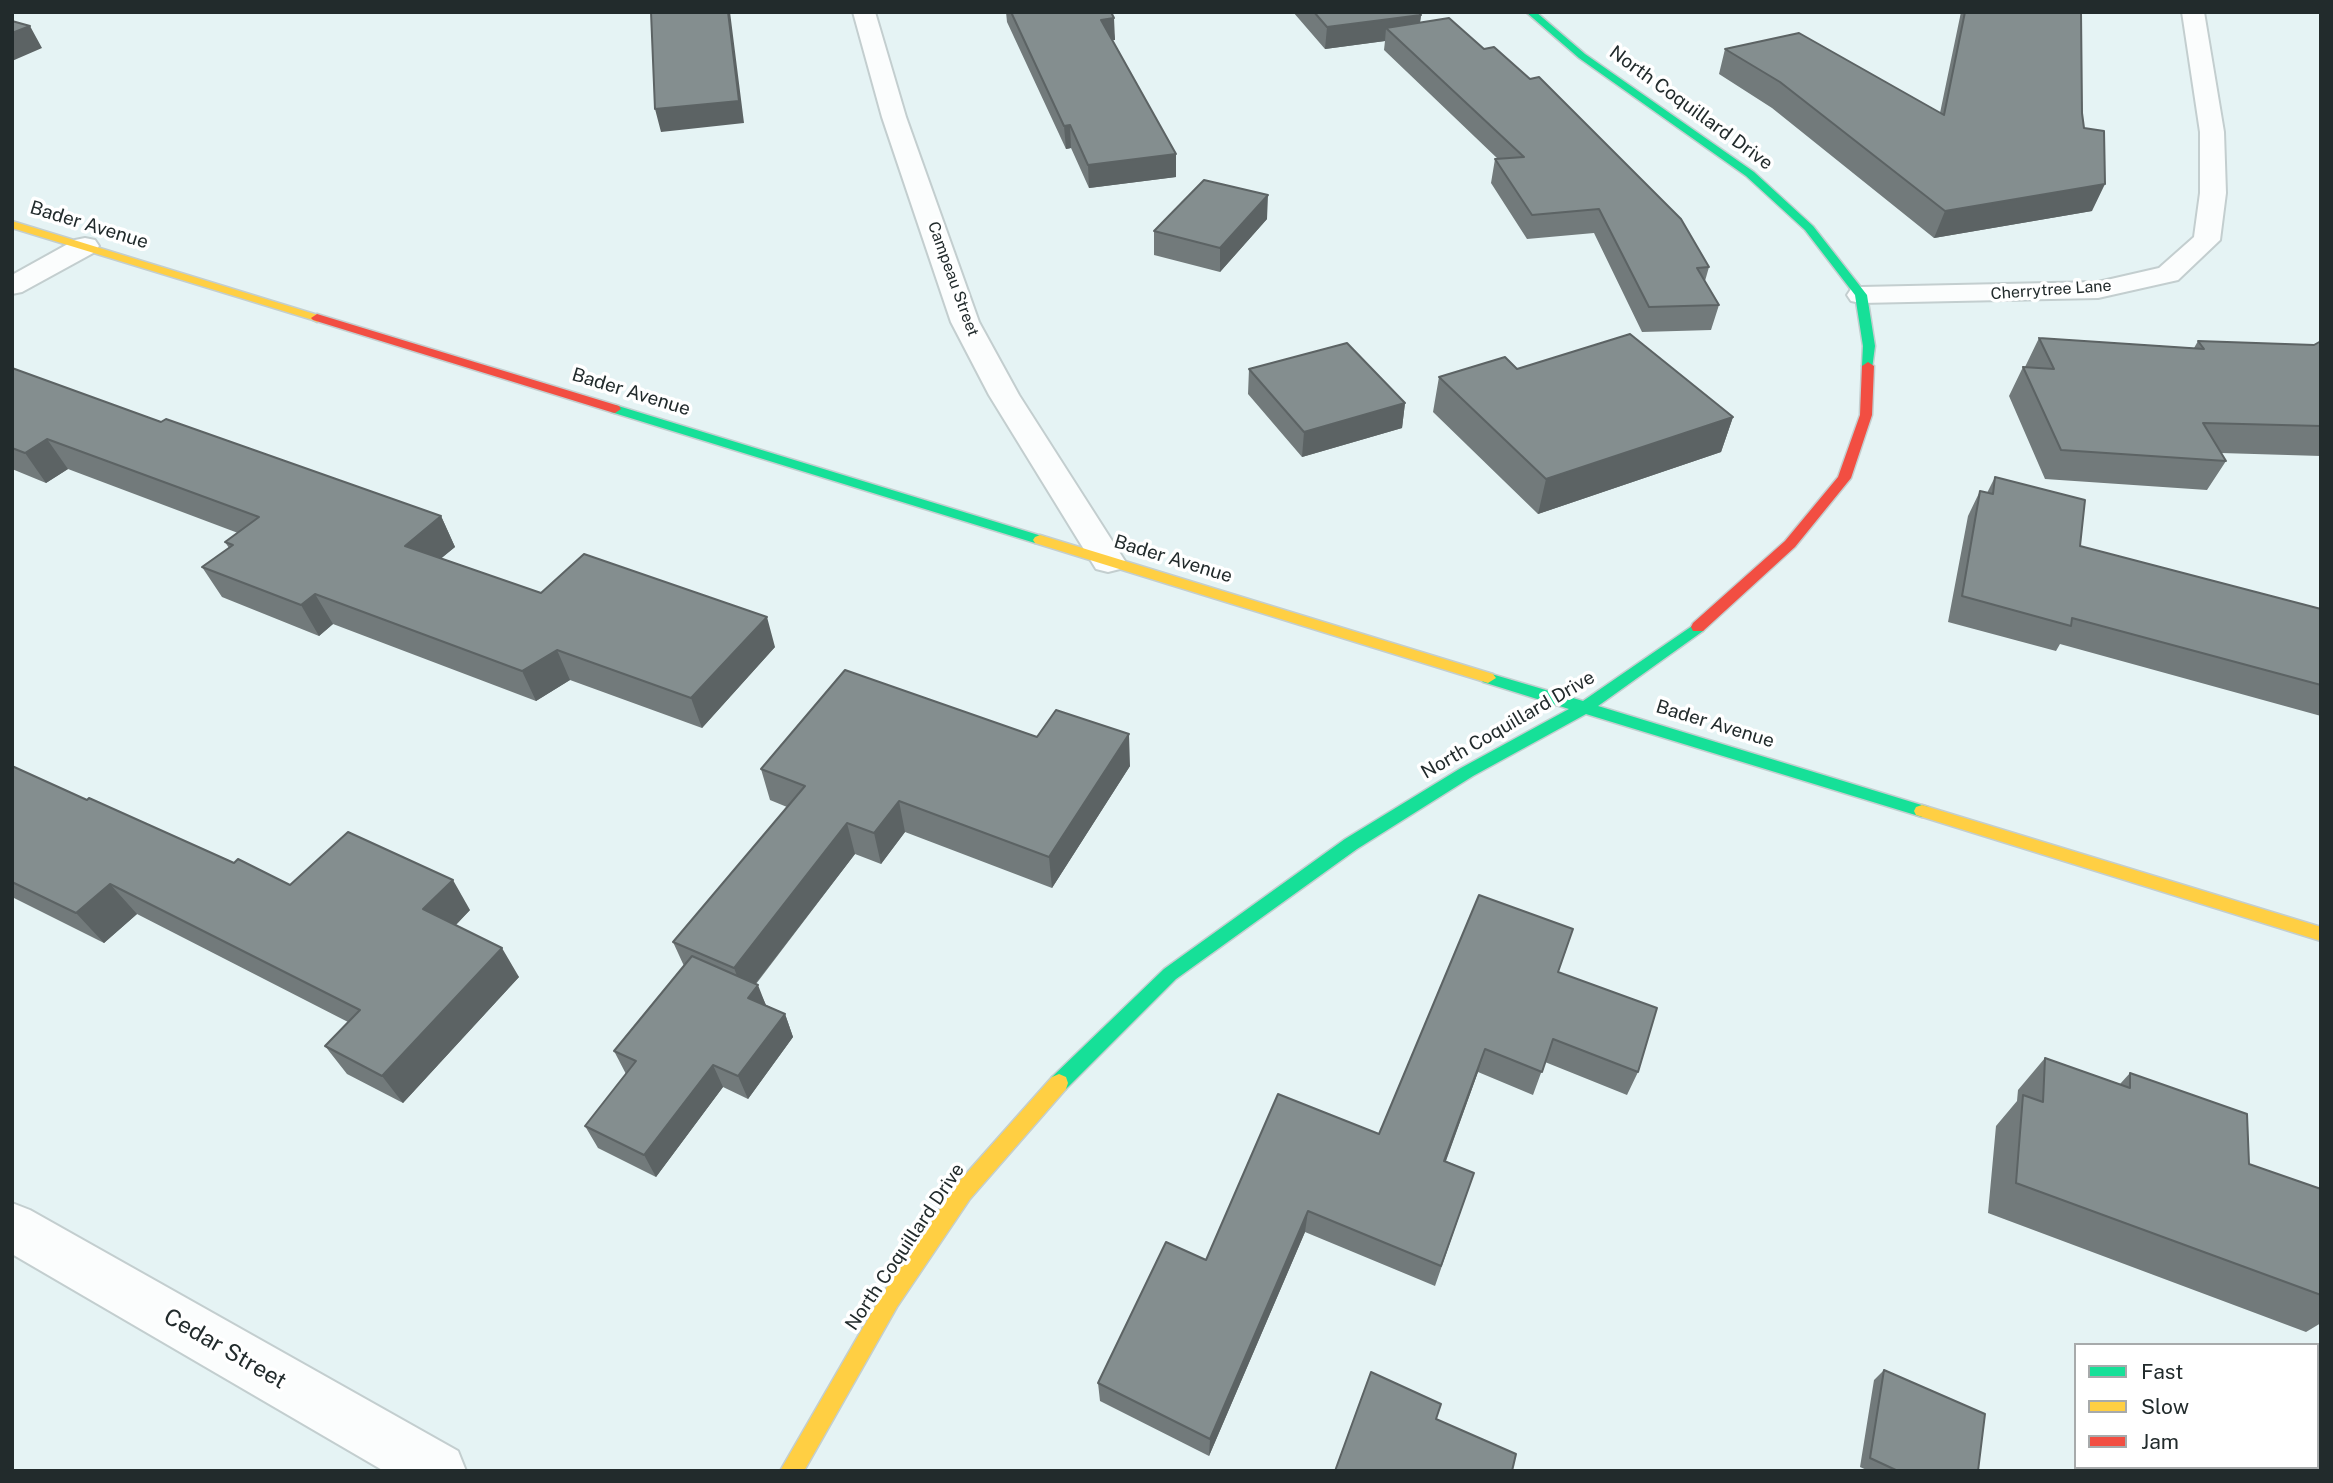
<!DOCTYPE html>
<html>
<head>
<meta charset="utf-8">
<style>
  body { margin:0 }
  #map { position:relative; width:2333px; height:1483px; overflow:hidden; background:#e5f3f4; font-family:"Public Sans",sans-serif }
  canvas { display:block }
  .frame { position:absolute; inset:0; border:14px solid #222b2c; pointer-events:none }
  .legend { position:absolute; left:2074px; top:1343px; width:245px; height:126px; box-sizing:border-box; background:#fff; border:2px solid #a7aaab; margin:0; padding:9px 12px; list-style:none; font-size:21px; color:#222b2c }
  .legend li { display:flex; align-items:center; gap:14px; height:35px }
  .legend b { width:35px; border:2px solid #a7aaab }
</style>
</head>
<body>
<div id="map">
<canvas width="2333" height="1483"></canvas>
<div class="frame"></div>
<ul class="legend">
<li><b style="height:9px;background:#16e098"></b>Fast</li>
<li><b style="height:9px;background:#ffcf43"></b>Slow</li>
<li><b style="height:9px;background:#f24e42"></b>Jam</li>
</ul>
</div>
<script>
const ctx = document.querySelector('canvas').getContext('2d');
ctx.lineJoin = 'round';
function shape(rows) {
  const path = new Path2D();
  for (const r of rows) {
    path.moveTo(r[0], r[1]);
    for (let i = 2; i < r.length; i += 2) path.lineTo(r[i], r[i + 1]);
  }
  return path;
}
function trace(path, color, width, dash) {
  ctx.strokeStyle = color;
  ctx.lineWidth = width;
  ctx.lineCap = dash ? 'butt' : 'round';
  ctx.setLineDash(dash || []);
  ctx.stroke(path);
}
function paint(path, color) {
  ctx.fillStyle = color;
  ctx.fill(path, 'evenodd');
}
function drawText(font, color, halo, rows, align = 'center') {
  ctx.font = font + ' "Public Sans",sans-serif';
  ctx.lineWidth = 7;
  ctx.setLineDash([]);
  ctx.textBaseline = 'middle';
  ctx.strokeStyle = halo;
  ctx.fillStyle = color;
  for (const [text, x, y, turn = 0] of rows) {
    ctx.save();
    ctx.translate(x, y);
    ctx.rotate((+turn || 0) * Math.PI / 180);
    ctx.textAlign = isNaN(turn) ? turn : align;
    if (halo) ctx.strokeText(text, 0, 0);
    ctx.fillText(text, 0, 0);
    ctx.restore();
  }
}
const street = shape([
  [853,12,875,12,906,117,979,322,1019,395,1125,561,1120,569,1108,572,1096,569,989,395,951,322,882,117,853,12],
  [2182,12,2204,12,2224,132,2226,193,2220,240,2178,280,2098,298,1861,303,1851,301,1847,295,1851,289,1861,287,2098,282,2159,268,2194,237,2200,193,2200,132,2182,12],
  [85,238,95,240,99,246,95,252,22,292,12,294,12,275,75,240,85,238],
  [12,1203,30,1210,458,1451,466,1471,384,1471,12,1254,12,1203]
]);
const fast = shape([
  [1526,12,1536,12,1585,54,1754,172,1813,226,1867,295,1875,346,1872,369,1868,370,1862,366,1863,346,1855,295,1805,230,1746,176,1579,58,1526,12],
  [615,405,1045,537,1047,540,1045,543,1035,543,611,412,611,406,615,405],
  [1698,622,1703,623,1705,627,1703,631,1598,706,1928,807,1930,811,1928,815,1922,817,1586,714,1473,776,1357,849,1176,979,1066,1089,1059,1092,1052,1089,1050,1083,1052,1077,1164,969,1345,839,1461,768,1569,709,1483,682,1480,678,1483,674,1488,673,1583,701,1698,622]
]);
const slow = shape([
  [12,221,321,316,323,318,317,322,313,320,12,228,12,221],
  [1040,535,1493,674,1496,678,1488,683,1035,543,1033,540,1035,537,1040,535],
  [1922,805,2321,927,2321,941,1916,815,1914,811,1916,807,1922,805],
  [1059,1074,1066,1077,1068,1083,1066,1089,970,1199,897,1307,804,1471,780,1471,883,1293,956,1185,1052,1077,1059,1074]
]);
const jam = shape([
  [317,314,619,406,621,409,615,413,611,412,313,320,311,318,317,314],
  [1868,362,1874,366,1872,415,1851,478,1795,547,1703,631,1693,631,1691,627,1693,623,1785,541,1838,477,1860,415,1862,366,1868,362]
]);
const wall = shape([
  [1006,12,1111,12,1115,40,1112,40,1176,177,1089,188,1071,148,1066,149,1007,22],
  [1293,12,1418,12,1421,15,1420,23,1709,267,1705,281,1719,305,1711,330,1642,332,1594,233,1527,239,1491,183,1495,159,1498,159,1384,50,1385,41,1325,49],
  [1961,12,2081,12,2082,113,2092,211,1934,238,1772,108,1719,74,1725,49,1940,113],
  [1267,219,1220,272,1154,255,1154,231],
  [2039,338,2194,348,2198,341,2314,345,2321,341,2321,456,2221,453,2226,461,2207,490,2045,479,2009,396,2023,367,2025,367],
  [12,368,161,422,441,516,455,547,441,558,541,593,775,647,702,728,570,680,536,701,333,624,319,636,222,597,202,567,229,548,225,542,238,533,68,469,46,483,12,469],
  [1249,369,1405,403,1402,428,1302,457,1248,394],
  [1517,369,1733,417,1721,452,1538,514,1433,412,1439,377],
  [1995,477,2080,546,2321,609,2321,716,2060,644,2056,651,1948,622,1968,516,1980,491,1987,493],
  [1037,737,1130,766,1052,888,905,832,881,864,855,854,756,984,766,1005,785,1014,793,1037,748,1099,723,1087,656,1177,598,1148,585,1126,626,1074,614,1051,684,966,673,942,787,807,770,800,761,769],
  [12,766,87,800,234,863,290,885,470,910,456,925,519,977,403,1103,347,1074,325,1046,348,1022,137,914,104,943,12,897],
  [1558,972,1638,1072,1627,1095,1545,1062,1533,1095,1478,1072,1446,1161,1474,1173,1435,1286,1305,1232,1209,1456,1100,1401,1098,1383,1206,1260,1379,1134],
  [2045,1058,2120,1084,2130,1073,2249,1164,2321,1189,2321,1323,2306,1332,1988,1213,1996,1126,2017,1101,2018,1090],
  [1884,1370,1978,1471,1869,1471,1860,1467,1874,1380]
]);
const shadedWall = shape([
  [728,12,730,12,744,123,661,132,655,109],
  [1421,15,1418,37,1386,28,1385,41,1325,49,1327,27],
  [1114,18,1115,40,1102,41,1101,20],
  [30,26,42,48,12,61,12,33],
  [1070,125,1071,148,1066,149,1064,126],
  [1176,154,1176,177,1089,188,1088,165],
  [2105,184,2092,211,1934,238,1945,211],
  [1268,195,1267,219,1220,272,1220,248],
  [1405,403,1402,428,1302,457,1304,432],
  [1733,417,1721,452,1538,514,1546,479],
  [47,439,68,469,46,483,25,453],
  [441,516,455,547,420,576,405,546],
  [315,594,333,624,319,636,301,605],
  [767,617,775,647,702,728,691,698],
  [557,650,570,680,536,701,522,671],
  [1129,734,1130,766,1052,888,1049,857],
  [899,801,905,832,881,864,874,833],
  [847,823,855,854,745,997,734,968],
  [453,880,470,910,442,939,423,909],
  [110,884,137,914,104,943,76,913],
  [502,948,519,977,403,1103,382,1076],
  [758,985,767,1008,748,998],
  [785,1014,793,1037,748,1099,738,1076],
  [1485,1049,1478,1072,1438,1182,1444,1161],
  [713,1065,723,1087,656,1177,644,1155],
  [1308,1211,1305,1232,1209,1456,1210,1439]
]);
const building = shape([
  [651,12,728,12,739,101,655,109,651,12],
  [1011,12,1111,12,1114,18,1101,20,1176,154,1088,165,1070,125,1064,126,1011,12],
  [1314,12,1418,12,1421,15,1327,27,1314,12],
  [1965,12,2081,12,2082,113,2084,128,2104,131,2105,184,1945,211,1780,82,1725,49,1799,33,1944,115,1965,12],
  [1449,18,1484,49,1494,47,1530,79,1539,77,1681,219,1709,267,1697,268,1719,305,1649,307,1599,209,1532,215,1495,159,1524,157,1386,28,1449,18],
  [12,21,30,26,12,33,12,21],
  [1204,180,1268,195,1220,248,1154,231,1204,180],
  [1630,334,1733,417,1546,479,1439,377,1505,357,1517,369,1630,334],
  [2039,338,2204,349,2198,341,2314,345,2321,341,2321,426,2203,423,2226,461,2061,450,2023,367,2054,369,2039,338],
  [1347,343,1405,403,1304,432,1249,369,1347,343],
  [12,368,161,422,166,419,441,516,405,546,541,593,584,554,767,617,691,698,557,650,522,671,315,594,301,605,202,567,233,545,225,542,259,517,47,439,25,453,12,448,12,368],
  [1995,477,2085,500,2080,546,2321,609,2321,685,2072,618,2071,626,1962,596,1980,491,1993,494,1995,477],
  [845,670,1037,737,1056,710,1129,734,1049,857,899,801,874,833,847,823,734,968,673,942,805,786,761,769,845,670],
  [12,766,87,800,89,798,234,863,238,859,290,885,348,832,453,880,423,909,502,948,382,1076,325,1046,360,1010,110,884,76,913,12,882,12,766],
  [1479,895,1573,929,1558,972,1657,1008,1638,1072,1553,1039,1542,1072,1485,1049,1444,1161,1474,1173,1441,1266,1308,1211,1210,1439,1098,1383,1166,1242,1206,1260,1278,1094,1379,1134,1479,895],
  [692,956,758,985,748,998,785,1014,738,1076,713,1065,644,1155,585,1126,636,1061,614,1051,692,956],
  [2045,1058,2130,1088,2130,1073,2247,1114,2249,1164,2321,1189,2321,1295,2016,1183,2023,1095,2043,1102,2045,1058],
  [1884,1370,1985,1414,1978,1471,1898,1471,1870,1458,1884,1370],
  [1371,1372,1441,1404,1436,1419,1516,1454,1512,1471,1335,1471,1371,1372]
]);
const farStreetnames = [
  ["Campeau Street",953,279,70],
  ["Cherrytree Lane",2051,290,-4]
];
const streetNames = [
  ["North Coquillard Drive",1691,108,36],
  ["Bader Avenue",89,225,17],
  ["Bader Avenue",631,392,17],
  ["Bader Avenue",1173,559,17],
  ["Bader Avenue",1715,724,17],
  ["North Coquillard Drive",1508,725,-30],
  ["North Coquillard Drive",905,1247,-56]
];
const nearStreetnames = [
  ["Cedar Street",225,1349,30]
];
trace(street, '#c3cecf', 4);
trace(fast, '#c3cecf', 3);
trace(slow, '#c3cecf', 3);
trace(jam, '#c3cecf', 3);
paint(street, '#fbfdfd');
paint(fast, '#16e098');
paint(slow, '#ffcf43');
paint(jam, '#f24e42');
paint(wall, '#727a7b');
paint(shadedWall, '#5c6364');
paint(building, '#848e8f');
trace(building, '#5c6364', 2);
drawText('16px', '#222b2c', '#fff', farStreetnames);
drawText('19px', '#222b2c', '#fff', streetNames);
drawText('23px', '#222b2c', '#fff', nearStreetnames);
</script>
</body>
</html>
